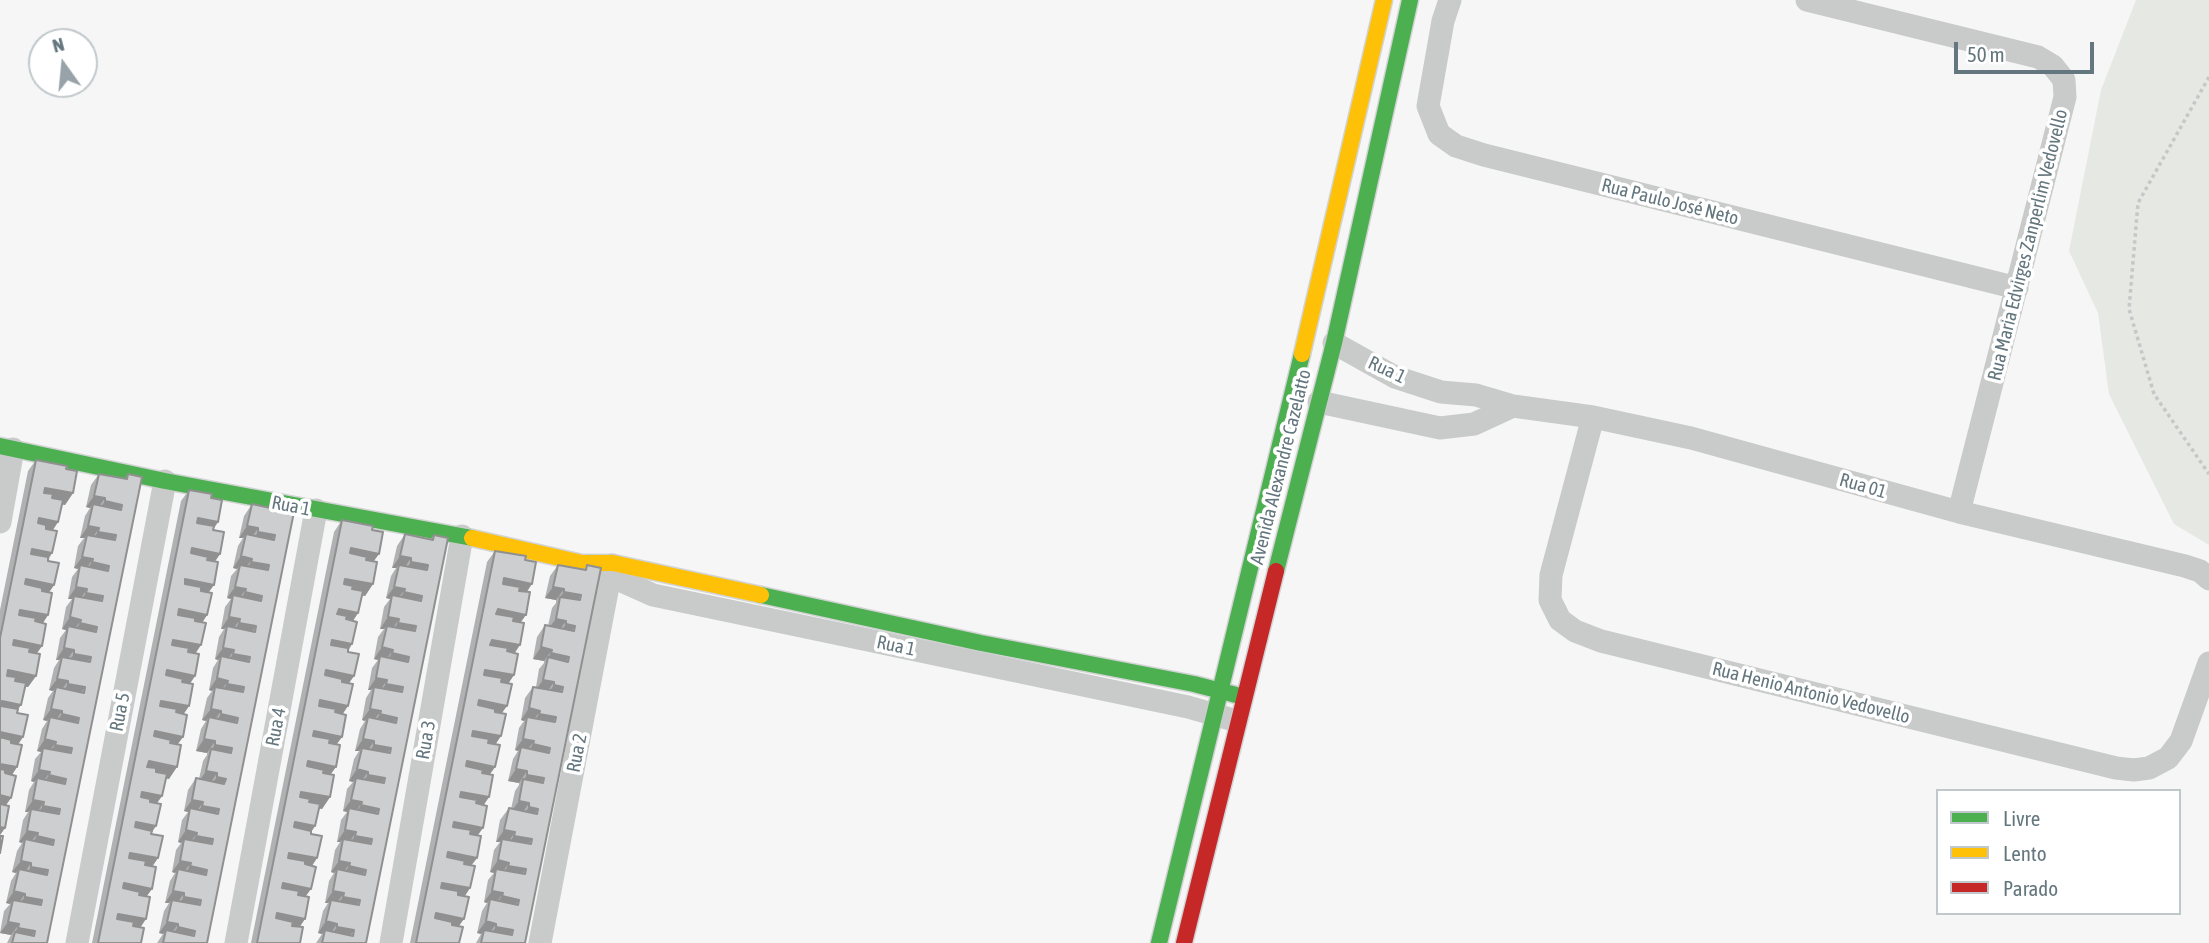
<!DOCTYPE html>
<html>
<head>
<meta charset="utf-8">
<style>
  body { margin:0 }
  #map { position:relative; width:2209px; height:943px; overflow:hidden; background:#f6f6f6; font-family:"Asap Condensed",sans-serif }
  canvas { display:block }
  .legend { position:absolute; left:1936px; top:789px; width:245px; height:126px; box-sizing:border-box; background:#fff; border:2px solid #c1c8cb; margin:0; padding:9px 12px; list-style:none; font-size:21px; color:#64767e }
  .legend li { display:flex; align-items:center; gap:14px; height:35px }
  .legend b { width:35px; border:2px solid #c1c8cb }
  .north { position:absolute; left:28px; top:28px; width:70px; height:70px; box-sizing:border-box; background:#fff; border:2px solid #c1c8cb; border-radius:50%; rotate:345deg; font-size:19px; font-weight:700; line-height:28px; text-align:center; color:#64767e }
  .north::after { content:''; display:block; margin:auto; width:24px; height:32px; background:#97a3a8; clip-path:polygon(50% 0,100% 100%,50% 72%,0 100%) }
  .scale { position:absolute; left:1954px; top:42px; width:140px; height:32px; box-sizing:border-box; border:4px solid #64767e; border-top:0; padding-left:9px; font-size:21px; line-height:24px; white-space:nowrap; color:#64767e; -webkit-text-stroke:5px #fff; paint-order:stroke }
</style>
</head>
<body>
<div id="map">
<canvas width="2209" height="943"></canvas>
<ul class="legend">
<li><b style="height:9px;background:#4caf50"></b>Livre</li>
<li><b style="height:9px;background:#ffc107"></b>Lento</li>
<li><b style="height:9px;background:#c62828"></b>Parado</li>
</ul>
<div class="north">N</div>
<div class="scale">50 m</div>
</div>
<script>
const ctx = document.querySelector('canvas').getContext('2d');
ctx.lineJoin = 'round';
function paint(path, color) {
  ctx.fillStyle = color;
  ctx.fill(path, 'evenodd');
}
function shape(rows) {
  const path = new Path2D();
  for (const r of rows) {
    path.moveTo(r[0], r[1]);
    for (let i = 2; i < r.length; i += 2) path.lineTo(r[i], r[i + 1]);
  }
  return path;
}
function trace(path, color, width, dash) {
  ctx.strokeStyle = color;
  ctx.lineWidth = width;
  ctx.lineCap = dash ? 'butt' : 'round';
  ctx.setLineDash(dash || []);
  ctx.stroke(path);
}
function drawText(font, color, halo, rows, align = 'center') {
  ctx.font = font + ' "Asap Condensed",sans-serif';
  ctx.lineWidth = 7;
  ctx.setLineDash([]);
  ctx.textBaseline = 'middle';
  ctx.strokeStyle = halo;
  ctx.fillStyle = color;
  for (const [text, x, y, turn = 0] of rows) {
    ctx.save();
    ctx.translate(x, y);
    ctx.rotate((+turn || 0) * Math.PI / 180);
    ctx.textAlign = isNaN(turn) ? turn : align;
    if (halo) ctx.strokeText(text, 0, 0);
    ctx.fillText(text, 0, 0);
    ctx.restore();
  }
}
const green = shape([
  [2136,0,2209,0,2209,545,2174,524,2109,394,2098,313,2069,251,2101,90]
]);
const path = shape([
  [2209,77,2138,203,2129,309,2154,394,2209,474]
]);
const street = shape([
  [1450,0,1443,21,1428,106,1439,134,1456,146,1484,155,2017,288],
  [1807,0,2038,57,2053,66,2064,80,2065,97,1959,512],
  [1334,343,1395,377,1441,392,1476,395,1513,406,1593,417,1691,438,1959,512,2185,566,2200,571,2209,579],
  [1319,402,1440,428,1474,424,1513,406],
  [1593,417,1551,575,1550,600,1560,620,1575,631,1601,641,2116,768,2134,770,2149,768,2168,758,2181,741,2209,663],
  [0,522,13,449],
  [588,566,653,595,1188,707,1230,719],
  [77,943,165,481],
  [236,943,316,510],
  [391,943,462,536],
  [540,943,612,565]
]);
const fast = shape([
  [0,446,165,481,472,538],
  [1276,571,1334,343,1410,0],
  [761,595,981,643,1194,684,1244,697],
  [1159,943,1302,354]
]);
const slow = shape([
  [1302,354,1384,0],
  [472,538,582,563,613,563,761,595]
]);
const jam = shape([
  [1184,943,1276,571]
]);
const wall = shape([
  [36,460,66,469,73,493,65,505,62,504,58,522,53,530,52,553,48,561,54,585,49,593,48,615,43,623,42,646,37,653,36,676,28,687,25,687,17,713,23,737,18,745,17,767,12,775,11,798,6,805,5,828,0,835,0,610,28,471],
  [99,474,125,479,128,474,47,943,7,943,11,935,0,933,4,911,10,904,6,903,11,881,16,873,12,872,17,851,22,843,19,842,23,820,28,812,25,812,29,790,34,782,31,781,35,759,41,752,37,751,42,729,47,721,43,720,48,698,53,691,49,690,54,668,59,660,56,660,60,638,66,630,62,629,66,607,72,599,68,599,72,577,78,569,74,568,78,546,84,538,80,538,85,516,90,508,86,507,91,485],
  [189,490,211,498,218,522,213,530,220,554,214,562,208,592,207,615,202,623,196,653,195,676,190,684,189,706,183,714,183,737,177,744,169,779,166,778,162,796,157,803,152,832,153,866,140,927,141,943,92,943,181,501],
  [252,504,278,509,281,505,207,943,157,943,163,934,159,933,164,911,169,903,165,903,170,881,175,873,172,872,176,850,181,843,178,842,182,820,188,812,184,811,188,790,196,778,199,779,203,761,207,755,207,753,196,751,201,729,206,721,202,720,207,698,212,691,209,690,213,668,218,660,215,659,219,637,224,629,221,629,225,607,231,599,227,598,231,576,237,569,233,568,238,546,243,538,239,538,244,516],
  [342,520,372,530,373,584,365,596,362,595,358,613,353,621,352,644,348,652,354,676,349,683,343,714,342,737,336,744,330,775,330,797,322,809,319,808,315,826,311,832,317,858,312,866,306,896,300,927,300,943,251,943,334,532],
  [405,534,431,539,434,535,366,943,316,943,322,934,318,933,323,911,328,903,325,903,329,881,334,873,331,872,335,850,340,842,337,842,341,820,347,812,343,811,347,789,353,782,349,781,354,759,359,751,355,751,360,729,365,721,362,720,366,698,371,690,368,690,372,668,378,660,374,659,378,637,384,629,380,629,384,607,390,599,386,598,391,576,396,568,392,568,397,546],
  [495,551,525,560,527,592,514,653,514,675,508,683,496,744,495,767,490,774,489,797,483,805,483,828,477,835,477,858,471,866,470,888,465,896,459,927,459,943,410,943,487,562],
  [558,565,584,570,587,565,525,943,476,943,481,934,477,933,482,911,487,903,484,902,488,880,494,873,490,872,494,850,500,842,496,842,500,820,509,808,511,809,515,791,519,785,519,783,508,781,513,759,518,751,515,750,519,728,524,721,521,720,525,698,533,687,536,687,539,669,544,663,544,661,533,659,537,637,545,625,548,626,552,608,556,603,556,600,545,598,550,576]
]);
const shadedWall = shape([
  [45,488,73,493,65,505,37,499],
  [94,496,105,498,97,509,93,504,90,508,86,507],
  [105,501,122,505,114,516,97,513],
  [39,518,58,522,50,534,31,530],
  [198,518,218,522,210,533,190,529],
  [88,526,99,528,91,540,87,535,84,538,80,538],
  [247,526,258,528,250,540,246,534,243,538,239,538],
  [98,532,116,535,108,547,90,543],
  [258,532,275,535,267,546,250,543],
  [192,548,220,554,212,566,183,560],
  [351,548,379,554,371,565,343,560],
  [32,549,52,553,44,564,24,560],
  [241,556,252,559,244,570,240,565,237,569,233,568],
  [400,556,411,558,403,570,399,565,396,568,392,568],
  [82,557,93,559,85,570,80,565,78,569,74,568],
  [92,562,109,566,101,577,84,574],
  [251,562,269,565,261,577,243,573],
  [411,562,428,565,420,577,403,573],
  [504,578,532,584,524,596,496,590],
  [26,579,54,585,46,596,18,591],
  [185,579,214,585,206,596,177,590],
  [345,579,373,584,365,596,337,590],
  [76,587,87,589,79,601,74,596,72,599,68,599],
  [235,587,246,589,238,600,233,595,231,599,227,598],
  [394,587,405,589,397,600,392,595,390,599,386,598],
  [553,587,564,589,556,600,545,598],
  [245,592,262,596,254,607,237,604],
  [404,592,422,596,414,607,396,604],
  [564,592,581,595,573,607,560,597],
  [86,593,103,596,95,608,78,604],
  [179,609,207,615,199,627,171,621],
  [339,609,358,613,350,625,330,621],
  [498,609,526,615,518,626,489,620],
  [20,610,48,615,40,627,12,621],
  [70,617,81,620,73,631,68,626,66,630,62,629],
  [229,617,240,619,232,631,227,626,224,629,221,629],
  [388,617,399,619,391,631,387,626,384,629,380,629],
  [556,619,566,621,558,632,547,630],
  [80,623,97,627,89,638,72,635],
  [239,623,256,626,248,638,231,635],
  [398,623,416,626,408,638,390,634],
  [566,624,575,626,567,637,558,636],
  [14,640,42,646,34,657,6,652],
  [173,640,201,645,193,657,165,651],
  [332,640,352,644,344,655,324,651],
  [492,640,520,645,512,657,483,651],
  [382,647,393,650,385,661,380,656,378,660,374,659],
  [541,647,552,650,544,661,533,659],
  [64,648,74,650,66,661,62,657,59,660,56,660],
  [223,648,234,650,226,662,221,656,218,660,215,659],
  [392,653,409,657,401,668,384,665],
  [551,653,569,657,561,668,547,659],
  [74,654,91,657,83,669,66,665],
  [233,654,250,657,242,668,225,665],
  [8,670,36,676,28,687,0,682],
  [167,670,195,676,187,687,159,682],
  [326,670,354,676,346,687,318,682],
  [485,670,514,675,506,687,477,681],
  [217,678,228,681,220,692,215,687,212,691,209,690],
  [376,678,387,680,379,692,374,687,371,690,368,690],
  [57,679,68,681,60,692,56,687,53,691,49,690],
  [543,680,554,682,546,693,535,691],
  [68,684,85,687,77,699,60,696],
  [227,684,244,687,236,699,219,695],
  [386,684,403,687,395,699,378,695],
  [554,685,563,687,555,698,545,697],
  [320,700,348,706,340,718,312,712],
  [479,700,507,706,499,717,471,712],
  [2,701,21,705,13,716,0,714],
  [161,701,189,706,181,718,153,712],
  [529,708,540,711,532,722,527,717,524,721,521,720],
  [51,709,62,711,54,723,50,717,47,721,43,720],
  [211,709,221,711,213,722,209,717,206,721,202,720],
  [370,709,381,711,372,722,368,717,365,721,362,720],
  [62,714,79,718,71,729,53,726],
  [221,714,238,718,230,729,213,726],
  [380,714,397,718,389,729,372,726],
  [539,714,556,717,548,729,531,726],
  [155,731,183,737,175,748,147,743],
  [314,731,342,737,334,748,306,742],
  [473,731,501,736,493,748,465,742],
  [0,732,23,737,15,748,0,745],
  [45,739,56,742,48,753,43,748,41,752,37,751],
  [204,739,215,741,207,753,196,751],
  [363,739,374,741,366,753,362,748,359,751,355,751],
  [523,739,534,741,525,753,521,747,518,751,515,750],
  [533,744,550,748,542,759,525,756],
  [55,745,72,748,64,760,47,756],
  [215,745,232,748,224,760,210,751],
  [374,745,391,748,383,759,366,756],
  [149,761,177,767,169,779,140,773],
  [308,761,336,767,328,778,300,773],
  [467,761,495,767,487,778,459,773],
  [0,764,17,767,9,779,0,777],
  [357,769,368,772,360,783,356,778,353,782,349,781],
  [516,769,527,771,519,783,508,781],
  [39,770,50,772,42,783,37,778,34,782,31,781],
  [206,771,217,773,209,785,198,783],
  [49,775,66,779,58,790,41,787],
  [368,775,385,778,377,790,359,786],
  [527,775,544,778,536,790,523,781],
  [217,777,226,779,218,790,209,788],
  [142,792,162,796,154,807,134,803],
  [301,792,330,797,322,809,293,803],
  [461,792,489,797,481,809,453,803],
  [0,795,11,798,3,809,0,808],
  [33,800,44,802,36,814,31,809,28,812,25,812],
  [192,800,203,802,195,814,190,808,188,812,184,811],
  [351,800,362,802,354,814,349,808,347,812,343,811],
  [519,801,529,803,521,815,510,813],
  [361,805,379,809,371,820,353,817],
  [43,806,60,809,52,821,35,817],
  [202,806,219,809,211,820,194,817],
  [529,807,538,809,530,820,521,818],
  [136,822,156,826,148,838,128,834],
  [295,822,315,826,307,838,287,834],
  [454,822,483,828,475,839,446,833],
  [0,827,5,828,0,835],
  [186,830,197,833,189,844,184,839,181,843,178,842],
  [345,830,356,832,348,844,343,839,340,842,337,842],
  [504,830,515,832,507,844,502,839,500,842,496,842],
  [27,831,38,833,29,844,25,839,22,843,19,842],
  [37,836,54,840,46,851,29,848],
  [196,836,213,839,205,851,188,847],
  [355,836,372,839,364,851,347,847],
  [514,836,532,839,524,850,506,847],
  [448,852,477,858,468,869,440,864],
  [130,853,158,858,150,870,122,864],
  [289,853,317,858,309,870,281,864],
  [498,860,509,863,501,874,496,869,494,873,490,872],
  [21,861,31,863,23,875,19,869,16,873,12,872],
  [180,861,191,863,182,874,178,869,175,873,172,872],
  [339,861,350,863,342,874,337,869,334,873,331,872],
  [190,866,207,870,199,881,182,878],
  [349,866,366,870,358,881,341,878],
  [508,866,526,869,517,881,500,878],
  [31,867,48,870,40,881,23,878],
  [124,883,152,889,144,900,116,895],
  [283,883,311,889,303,900,275,894],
  [442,883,470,888,462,900,434,894],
  [14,891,25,894,17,905,13,900,10,904,6,903],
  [173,891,184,893,176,905,172,900,169,903,165,903],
  [333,891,344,893,335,905,331,900,328,903,325,903],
  [492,891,503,893,495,905,490,899,487,903,484,902],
  [502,896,519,900,511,911,494,908],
  [25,897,42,900,34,912,16,908],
  [184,897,201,900,193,912,176,908],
  [343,897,360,900,352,911,335,908],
  [277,913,305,919,297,931,269,925],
  [436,913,464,919,456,930,428,925],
  [118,914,146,919,138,931,110,925],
  [326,921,337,924,329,935,325,930,322,934,318,933],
  [486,921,496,924,488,935,484,930,481,934,477,933],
  [8,922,19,924,11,935,0,933],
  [167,922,178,924,170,935,166,930,163,934,159,933],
  [178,927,195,931,187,942,169,939],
  [337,927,354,930,346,942,329,938],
  [496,927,513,930,505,942,488,938],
  [18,928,35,931,27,942,14,933]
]);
const building = shape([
  [36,460,67,466,66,469,77,471,73,493,45,488,44,493,53,494,52,498,63,500,58,522,39,518,38,523,46,525,46,529,57,531,52,553,32,549,31,554,48,557,48,561,59,563,54,585,26,579,25,584,42,588,42,591,52,593,48,615,20,610,19,615,36,618,35,621,46,624,42,646,14,640,13,645,30,648,29,652,40,654,36,676,8,670,7,676,16,677,15,681,26,683,21,705,2,701,1,706,18,709,17,713,28,715,23,737,0,732,0,638,36,460],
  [99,474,127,479,128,474,142,477,47,943,12,943,15,932,34,936,35,931,18,928,19,924,8,922,13,900,41,905,42,900,25,897,25,894,14,891,19,869,47,875,48,870,31,867,31,863,21,861,25,839,53,845,54,840,37,836,38,833,27,831,31,809,59,814,60,809,43,806,44,802,33,800,37,778,65,784,66,779,49,775,50,772,39,770,43,748,71,753,72,748,55,745,56,742,45,739,50,717,78,723,79,718,62,714,62,711,51,709,56,687,84,693,85,687,68,684,68,681,57,679,62,657,90,662,91,657,74,654,74,650,64,648,68,626,96,632,97,627,80,623,81,620,70,617,74,596,102,601,103,596,86,593,87,589,76,587,80,565,108,571,109,566,92,562,93,559,82,557,87,535,115,540,116,535,98,532,99,528,88,526,93,504,121,510,122,505,105,501,105,498,94,496,99,474],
  [189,490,212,494,211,498,222,500,218,522,198,518,197,523,214,526,213,530,224,532,220,554,192,548,191,553,208,557,207,560,218,562,214,585,185,579,185,584,201,587,201,591,212,593,207,615,179,609,178,615,195,618,195,621,206,623,201,645,173,640,172,645,189,648,188,652,199,654,195,676,167,670,166,675,183,679,182,682,193,684,189,706,161,701,160,706,177,709,176,712,187,715,183,737,155,731,154,736,171,740,170,743,181,745,177,767,149,761,147,767,156,768,156,772,167,774,162,796,142,792,141,797,150,799,150,802,161,804,156,826,136,822,135,827,152,831,151,834,163,836,158,858,130,853,129,858,146,861,145,865,156,867,152,889,124,883,123,888,140,892,139,895,150,897,146,919,118,914,117,919,134,922,133,926,144,928,141,943,98,943,189,490],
  [252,504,280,510,281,505,295,507,207,943,163,943,166,930,194,936,195,931,178,927,178,924,167,922,172,900,200,905,201,900,184,897,184,893,173,891,178,869,206,875,207,870,190,866,191,863,180,861,184,839,212,844,213,839,196,836,197,833,186,830,190,808,218,814,219,809,202,806,203,802,192,800,196,778,224,784,226,779,217,777,217,773,206,771,211,749,231,753,232,748,215,745,215,741,204,739,209,717,237,723,238,718,221,714,221,711,211,709,215,687,243,692,244,687,227,684,228,681,217,678,221,656,249,662,250,657,233,654,234,650,223,648,227,626,255,632,256,626,239,623,240,619,229,617,233,595,261,601,262,596,245,592,246,589,235,587,240,565,268,570,269,565,251,562,252,559,241,556,246,534,274,540,275,535,258,532,258,528,247,526,252,504],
  [342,520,373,526,372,530,383,532,379,554,351,548,350,553,367,557,366,560,377,562,373,584,345,579,344,584,353,586,352,589,363,591,358,613,339,609,337,614,347,616,346,619,357,622,352,644,332,640,331,645,348,648,348,652,359,654,354,676,326,670,325,675,342,679,342,682,353,684,348,706,320,700,319,706,336,709,335,712,346,715,342,737,314,731,313,736,330,739,329,743,340,745,336,767,308,761,307,766,324,770,323,773,334,775,330,797,301,792,300,797,310,799,309,802,320,804,315,826,295,822,294,827,311,831,311,834,322,836,317,858,289,853,288,858,305,861,305,864,316,867,311,889,283,883,282,888,299,891,298,895,309,897,305,919,277,913,276,918,293,922,292,926,303,927,300,943,257,943,342,520],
  [405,534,433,540,434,535,448,538,366,943,322,943,325,930,353,936,354,930,337,927,337,924,326,921,331,900,359,905,360,900,343,897,344,893,333,891,337,869,365,875,366,870,349,866,350,863,339,861,343,839,371,844,372,839,355,836,356,832,345,830,349,808,378,814,379,809,361,805,362,802,351,800,356,778,384,783,385,778,368,775,368,772,357,769,362,748,390,753,391,748,374,745,374,741,363,739,368,717,396,723,397,718,380,714,381,711,370,709,374,687,402,692,403,687,386,684,387,680,376,678,380,656,408,662,409,657,392,653,393,650,382,647,387,626,415,631,416,626,398,623,399,619,388,617,392,595,421,601,422,596,404,592,405,589,394,587,399,565,427,570,428,565,411,562,411,558,400,556,405,534],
  [495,551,526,556,525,560,536,562,532,584,504,578,503,584,520,587,519,591,530,592,526,615,498,609,496,614,514,617,513,621,524,623,520,645,492,640,490,645,508,648,507,651,518,654,514,675,485,670,484,675,502,678,501,682,512,684,507,706,479,700,478,705,495,709,495,712,506,714,501,736,473,731,472,736,489,739,488,743,500,745,495,767,467,761,466,766,483,770,482,773,493,775,489,797,461,792,460,797,477,800,476,803,487,806,483,828,454,822,453,827,471,830,470,834,481,836,477,858,448,852,447,857,465,861,464,864,475,866,470,888,442,883,441,888,458,891,458,895,469,897,464,919,436,913,435,918,452,922,452,925,463,927,459,943,416,943,495,551],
  [558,565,586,570,587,565,601,568,525,943,481,943,484,930,512,935,513,930,496,927,496,924,486,921,490,899,518,905,519,900,502,896,503,893,492,891,496,869,525,874,526,869,508,866,509,863,498,860,502,839,531,844,532,839,514,836,515,832,504,830,509,808,537,814,538,809,529,807,529,803,519,801,523,779,543,783,544,778,527,775,527,771,516,769,521,747,549,753,550,748,533,744,534,741,523,739,527,717,555,722,556,717,539,714,540,711,529,708,533,687,562,692,563,687,554,685,554,682,543,680,548,657,568,662,569,657,551,653,552,650,541,647,545,625,574,631,575,626,566,624,566,621,556,619,560,597,580,600,581,595,564,592,564,589,553,587,558,565],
  [0,737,11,740,11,743,22,745,17,767,0,764,0,737],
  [0,769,5,770,5,773,16,776,11,798,0,795,0,769],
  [0,804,9,806,5,828,0,827,0,804],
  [0,836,3,836,0,853,0,836]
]);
const streetNames = [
  ["Rua Paulo José Neto",1670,202,14],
  ["Rua Maria Edvirges Zanperlim Vedovello",2028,245,-76],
  ["Rua 1",1387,370,25],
  ["Avenida Alexandre Cazelatto",1281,467,-76],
  ["Rua 01",1863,486,16],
  ["Rua 1",291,506,11],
  ["Rua 1",896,646,12],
  ["Rua Henio Antonio Vedovello",1811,693,14],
  ["Rua 5",120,712,-79],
  ["Rua 4",276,727,-79],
  ["Rua 3",426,740,-80],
  ["Rua 2",577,753,-79]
];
paint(green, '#e6e8e3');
trace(fast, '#d2d3d4', 19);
trace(slow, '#d2d3d4', 19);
trace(jam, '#d2d3d4', 19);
trace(path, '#c6c7c8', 3.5, [3.5, 3.5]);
trace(street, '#c9cbcb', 23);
trace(fast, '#4caf50', 16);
trace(slow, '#ffc107', 16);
trace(jam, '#c62828', 16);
paint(wall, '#b0b1b2');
paint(shadedWall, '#909091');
paint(building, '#cdcecf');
trace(building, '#909091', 2);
drawText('19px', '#64767e', '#fff', streetNames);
</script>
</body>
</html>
